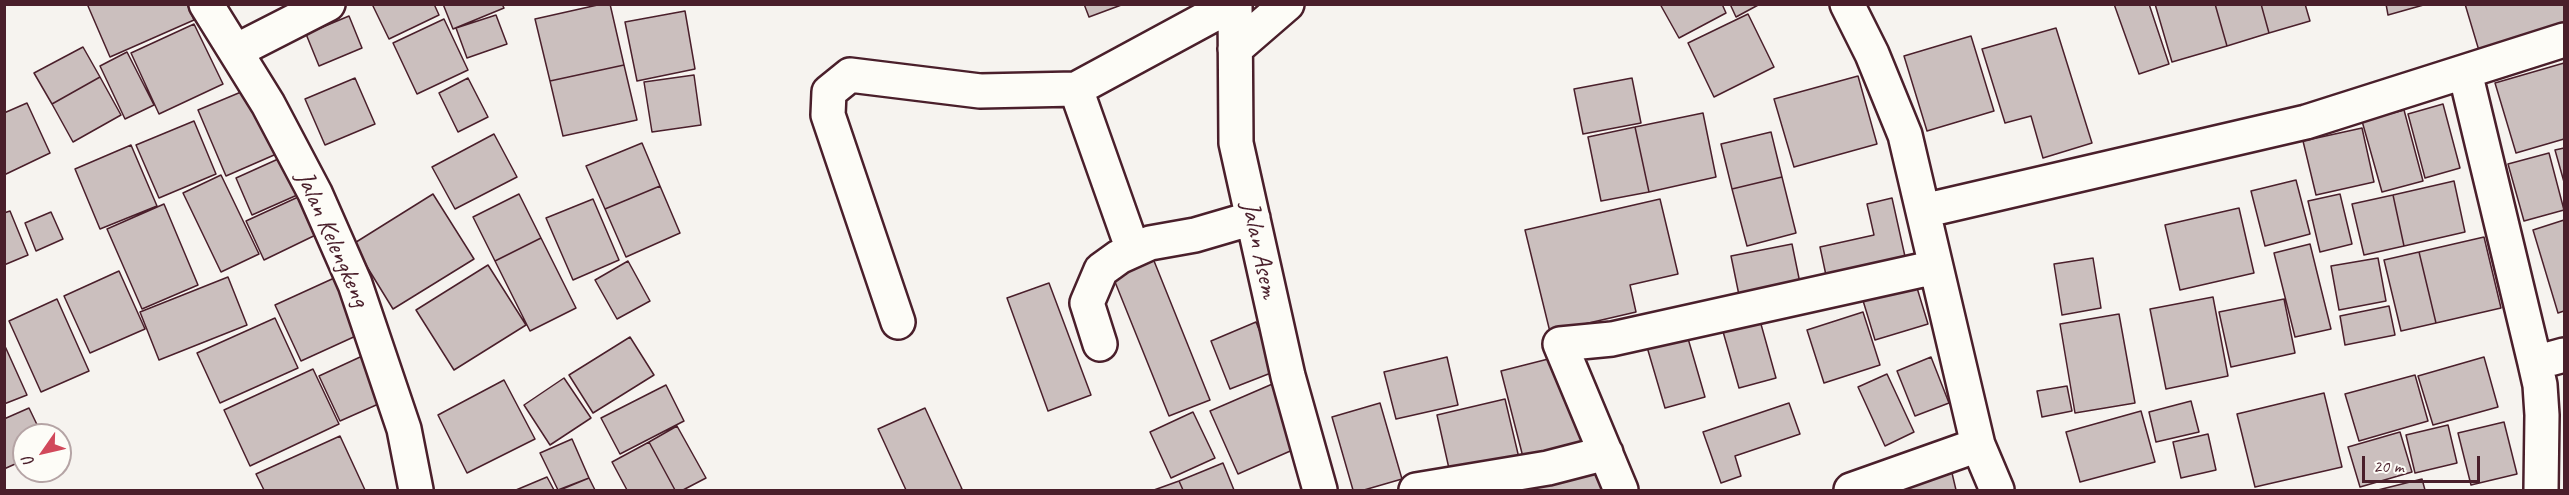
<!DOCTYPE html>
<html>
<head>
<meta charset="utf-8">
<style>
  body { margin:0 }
  #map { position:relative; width:2569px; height:495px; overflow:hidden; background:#f6f3ef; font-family:Caveat,sans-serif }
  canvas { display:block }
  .frame { position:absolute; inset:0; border:6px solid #4a1f2b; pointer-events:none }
  .north { position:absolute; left:12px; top:423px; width:60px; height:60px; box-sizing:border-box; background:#fdfcf7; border:2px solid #b5a4a5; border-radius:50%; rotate:236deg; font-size:16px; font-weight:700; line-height:24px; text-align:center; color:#4a1f2b }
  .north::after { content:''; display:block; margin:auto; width:21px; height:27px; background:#d1495b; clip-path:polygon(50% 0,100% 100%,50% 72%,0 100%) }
  .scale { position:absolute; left:2362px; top:456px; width:118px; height:27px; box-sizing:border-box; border:3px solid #4a1f2b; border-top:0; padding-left:8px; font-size:18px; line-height:21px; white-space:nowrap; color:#4a1f2b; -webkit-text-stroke:4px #fdfcf7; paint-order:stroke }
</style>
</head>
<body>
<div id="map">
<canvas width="2569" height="495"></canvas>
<div class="frame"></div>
<div class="north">U</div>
<div class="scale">20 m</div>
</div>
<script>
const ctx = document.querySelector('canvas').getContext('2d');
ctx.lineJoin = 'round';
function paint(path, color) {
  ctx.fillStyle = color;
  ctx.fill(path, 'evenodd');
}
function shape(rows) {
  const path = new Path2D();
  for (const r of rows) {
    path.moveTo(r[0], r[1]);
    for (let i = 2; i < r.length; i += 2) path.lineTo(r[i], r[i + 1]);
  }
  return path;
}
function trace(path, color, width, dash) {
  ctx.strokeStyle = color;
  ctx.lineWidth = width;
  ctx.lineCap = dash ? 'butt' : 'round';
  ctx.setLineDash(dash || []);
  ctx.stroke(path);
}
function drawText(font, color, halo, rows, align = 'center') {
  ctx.font = font + ' Caveat,sans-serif';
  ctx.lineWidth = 4.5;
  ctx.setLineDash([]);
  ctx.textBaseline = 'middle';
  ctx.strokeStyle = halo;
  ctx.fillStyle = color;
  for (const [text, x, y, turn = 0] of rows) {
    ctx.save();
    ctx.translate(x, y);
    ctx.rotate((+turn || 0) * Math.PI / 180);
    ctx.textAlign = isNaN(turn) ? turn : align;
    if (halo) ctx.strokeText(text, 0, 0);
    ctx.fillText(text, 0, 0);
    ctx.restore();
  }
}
const building = shape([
  [91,4,187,4,194,20,110,57,88,6,91,4],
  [372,4,434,4,439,15,389,39,372,4],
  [443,4,502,4,504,8,453,29,443,4],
  [602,4,610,4,624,65,550,81,535,19,602,4],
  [1084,4,1124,4,1089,17,1084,4],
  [1660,4,1722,4,1726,13,1679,38,1660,4],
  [1730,4,1760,4,1736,17,1730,4],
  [2114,4,2149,4,2169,64,2139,74,2114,4],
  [2155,4,2215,4,2227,46,2172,62,2155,4],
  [2215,4,2261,4,2269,33,2227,46,2215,4],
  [2261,4,2305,4,2310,21,2269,33,2261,4],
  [2386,4,2427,4,2388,15,2386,4],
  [2465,4,2564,4,2564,27,2480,54,2465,4],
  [685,11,695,69,637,81,625,22,685,11],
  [1748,14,1774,67,1714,97,1688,43,1748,14],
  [496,15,507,44,467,58,456,28,496,15],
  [349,16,362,48,319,66,306,34,349,16],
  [444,19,468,70,417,94,393,43,444,19],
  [194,24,223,84,159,114,131,53,194,24],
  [2056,28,2092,143,2043,158,2031,116,2005,123,1982,49,2056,28],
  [1971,36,1994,111,1927,131,1904,56,1971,36],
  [83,47,100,77,52,104,34,73,83,47],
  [127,52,154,105,125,119,100,66,127,52],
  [2564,63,2564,139,2516,153,2495,83,2564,63],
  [624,65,637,120,563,136,550,81,624,65],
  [694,75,701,125,652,132,644,82,694,75],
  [1858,76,1877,144,1794,167,1774,99,1858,76],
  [100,77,121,115,73,142,52,104,100,77],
  [355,78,375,124,325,145,305,99,355,78],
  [468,78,488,117,458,132,439,93,468,78],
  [1632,78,1641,123,1583,134,1574,89,1632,78],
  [253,87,281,152,226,176,198,110,253,87],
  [27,103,50,153,4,175,4,113,27,103],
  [2443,104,2460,168,2425,178,2408,114,2443,104],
  [2404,110,2423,181,2382,192,2362,121,2404,110],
  [1703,113,1716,177,1649,192,1635,127,1703,113],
  [194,121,216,174,159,198,136,145,194,121],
  [1635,127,1649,192,1601,201,1588,137,1635,127],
  [2362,128,2374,182,2316,195,2303,141,2362,128],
  [1771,132,1782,177,1732,189,1721,144,1771,132],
  [494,134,517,177,455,209,432,167,494,134],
  [642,143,660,186,605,209,586,166,642,143],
  [131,145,157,206,100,229,75,169,131,145],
  [2564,148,2564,182,2555,150,2564,148],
  [2549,153,2564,210,2524,221,2508,164,2549,153],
  [287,155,304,192,252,215,236,178,287,155],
  [221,175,259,254,221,272,183,193,221,175],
  [1782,177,1796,233,1747,246,1732,189,1782,177],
  [2296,180,2310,234,2265,246,2251,191,2296,180],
  [2454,181,2465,232,2404,246,2393,195,2454,181],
  [660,186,680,233,626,257,605,209,660,186],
  [309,192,326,230,264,260,246,221,309,192],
  [433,194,474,259,393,309,353,244,433,194],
  [519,194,541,238,495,261,473,217,519,194],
  [2340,194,2352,244,2320,252,2308,201,2340,194],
  [2393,195,2404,246,2364,255,2352,204,2393,195],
  [1892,198,1906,261,1827,280,1820,247,1874,235,1867,204,1892,198],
  [593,199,619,260,573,280,546,218,593,199],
  [1660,199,1678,274,1630,285,1636,312,1550,332,1525,230,1660,199],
  [164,204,198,285,142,309,107,229,164,204],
  [2239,208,2254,273,2180,290,2165,225,2239,208],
  [10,211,28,255,4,265,4,213,10,211],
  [51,212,63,239,36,251,25,223,51,212],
  [2564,220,2564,311,2558,313,2533,230,2564,220],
  [2484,237,2501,308,2436,323,2419,252,2484,237],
  [541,238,576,308,530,331,495,261,541,238],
  [1792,244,1801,288,1740,300,1731,256,1792,244],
  [2310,244,2331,329,2295,337,2274,253,2310,244],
  [1150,251,1210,400,1169,416,1109,267,1150,251],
  [2419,252,2436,323,2401,331,2384,260,2419,252],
  [2093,258,2101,308,2062,315,2054,264,2093,258],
  [2378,258,2386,301,2339,310,2331,266,2378,258],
  [628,261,650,301,617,319,595,280,628,261],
  [488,265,526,325,454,370,416,310,488,265],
  [119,271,145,329,90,353,64,296,119,271],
  [343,274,369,330,301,361,275,305,343,274],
  [228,277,247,325,159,360,140,312,228,277],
  [1914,278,1928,324,1875,340,1861,294,1914,278],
  [1049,283,1091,395,1048,411,1007,298,1049,283],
  [2213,297,2228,376,2166,389,2150,309,2213,297],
  [57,299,89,371,41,392,9,321,57,299],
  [2284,299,2295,353,2231,367,2219,312,2284,299],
  [2389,306,2395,335,2345,345,2340,316,2389,306],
  [1863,312,1880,365,1824,383,1807,330,1863,312],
  [2119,314,2135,403,2075,413,2060,324,2119,314],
  [1759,317,1776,378,1739,388,1722,328,1759,317],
  [275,318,298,368,220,403,197,353,275,318],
  [1256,322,1276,371,1230,389,1211,341,1256,322],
  [1687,335,1705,397,1665,408,1647,347,1687,335],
  [630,337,654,375,593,413,569,375,630,337],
  [4,344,27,395,4,404,4,344],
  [371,352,392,398,340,421,319,376,371,352],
  [1564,355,1586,445,1524,461,1501,371,1564,355],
  [1447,357,1458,405,1396,419,1384,372,1447,357],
  [1931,357,1949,403,1915,416,1897,371,1931,357],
  [2484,357,2498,407,2433,425,2418,376,2484,357],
  [313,369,339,424,250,466,224,410,313,369],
  [1887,374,1914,432,1885,446,1858,387,1887,374],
  [2415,375,2428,421,2359,441,2345,394,2415,375],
  [564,378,591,418,550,445,524,405,564,378],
  [504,380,535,439,467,473,438,415,504,380],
  [1277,382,1304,445,1238,474,1210,411,1277,382],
  [666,385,684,421,620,454,601,418,666,385],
  [2067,386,2072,411,2042,417,2037,391,2067,386],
  [2324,393,2342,467,2255,487,2237,414,2324,393],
  [1505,399,1519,458,1450,473,1437,415,1505,399],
  [2191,401,2199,432,2156,442,2149,412,2191,401],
  [1380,403,1402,479,1364,490,1353,490,1332,417,1380,403],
  [1789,403,1800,434,1735,456,1741,476,1721,483,1703,432,1789,403],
  [29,408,42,435,24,435,24,460,4,469,4,419,29,408],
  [925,408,962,489,959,490,906,490,878,429,925,408],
  [2141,411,2155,462,2080,482,2066,432,2141,411],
  [1193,412,1215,458,1171,478,1150,432,1193,412],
  [2504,422,2517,474,2471,485,2458,433,2504,422],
  [2448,425,2457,463,2415,473,2406,435,2448,425],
  [677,426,706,478,683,490,675,490,649,442,677,426],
  [2400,432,2412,472,2360,487,2348,447,2400,432],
  [2208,434,2216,470,2181,478,2173,442,2208,434],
  [340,436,365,490,264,490,256,474,340,436],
  [572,439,589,478,558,490,540,453,572,439],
  [649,442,675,490,627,490,612,462,649,442],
  [1223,463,1234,490,1183,490,1179,481,1223,463],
  [1606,464,1614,490,1516,490,1606,464],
  [1952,473,1956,490,1877,490,1952,473],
  [547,477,554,490,516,490,547,477],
  [589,478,595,490,560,490,589,478],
  [2422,479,2425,490,2378,490,2422,479],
  [1179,481,1183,490,1154,490,1179,481]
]);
const minor = shape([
  [206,4,268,104,315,193,355,284,404,429,416,490],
  [1235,4,1236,143,1288,376,1320,490],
  [1847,4,1872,54,1905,135,1978,445,1997,490],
  [1235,49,1287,4],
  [236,51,328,4],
  [2465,72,2535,363],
  [1076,89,1128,236],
  [1923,211,2306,122,2564,40],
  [898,322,828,115,829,92,850,75,980,91,1076,89,1233,4],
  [1100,344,1087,303,1101,270,1119,257,1150,243,1195,235,1253,218],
  [1416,490,1548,468,1606,453],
  [1621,490,1560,344,1612,339,1936,267],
  [1851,490,1978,445],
  [2541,490,2542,415,2540,385,2535,363,2564,355]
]);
const streetNames = [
  ["Jalan Kelengkeng",332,239,66],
  ["Jalan Asem",1259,250,78]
];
paint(building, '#cbbfbe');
trace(building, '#4a1f2b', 1.5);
trace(minor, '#4a1f2b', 38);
trace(minor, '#fdfcf7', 33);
drawText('26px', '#4a1f2b', '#fdfcf7', streetNames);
</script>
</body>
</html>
